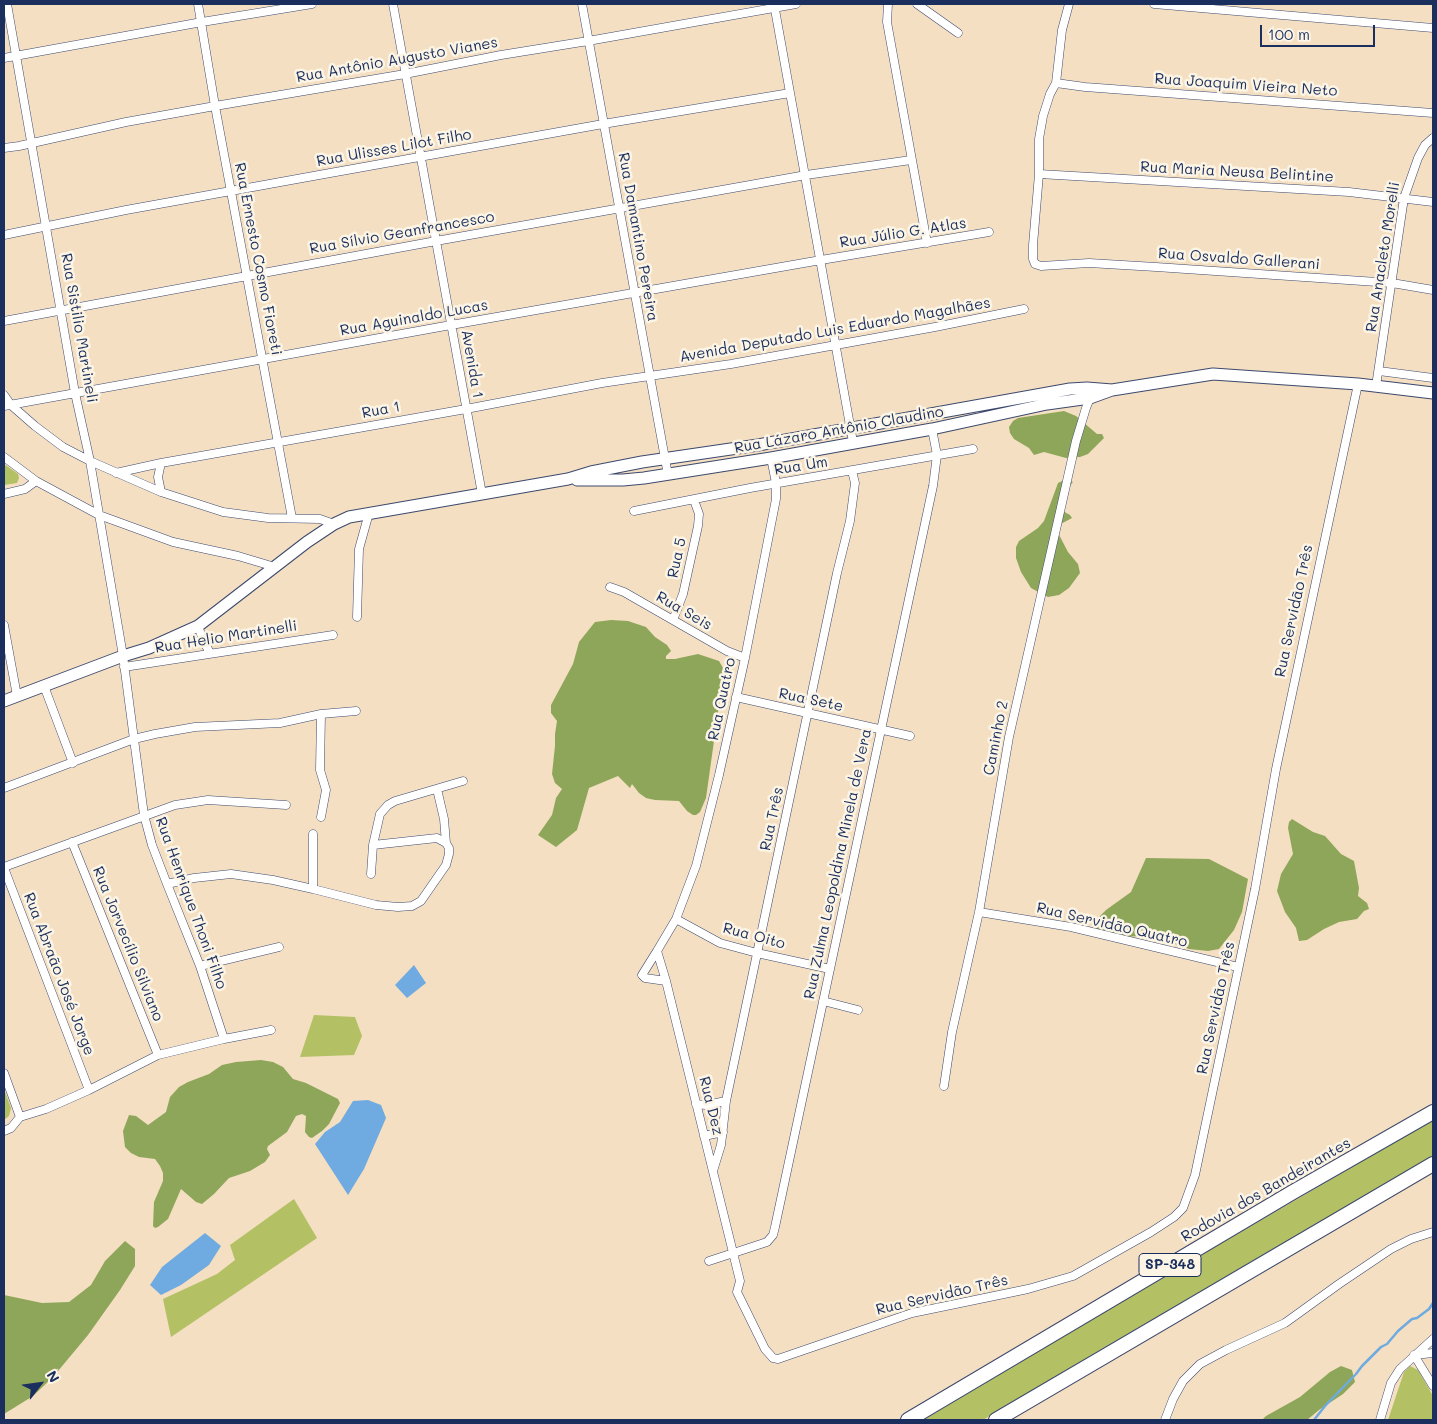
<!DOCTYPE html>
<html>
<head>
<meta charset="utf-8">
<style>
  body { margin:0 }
  #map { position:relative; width:1437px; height:1424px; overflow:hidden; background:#f4dfc2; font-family:Mali,sans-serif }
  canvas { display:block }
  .frame { position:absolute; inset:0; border:5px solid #1b2f5e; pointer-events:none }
  .north { position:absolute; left:15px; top:1359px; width:50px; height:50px; -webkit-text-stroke:4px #fcf5e5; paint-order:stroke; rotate:60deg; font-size:14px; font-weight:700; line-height:20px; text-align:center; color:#1b2f5e }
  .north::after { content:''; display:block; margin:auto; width:18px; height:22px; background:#1b2f5e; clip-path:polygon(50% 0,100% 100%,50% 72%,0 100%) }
  .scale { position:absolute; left:1260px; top:25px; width:115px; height:22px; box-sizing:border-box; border:2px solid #1b2f5e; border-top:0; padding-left:6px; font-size:15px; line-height:18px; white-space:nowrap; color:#1b2f5e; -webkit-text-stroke:4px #fcf5e5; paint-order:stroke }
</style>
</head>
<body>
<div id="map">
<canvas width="1437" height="1424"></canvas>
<div class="frame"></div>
<div class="north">N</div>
<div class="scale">100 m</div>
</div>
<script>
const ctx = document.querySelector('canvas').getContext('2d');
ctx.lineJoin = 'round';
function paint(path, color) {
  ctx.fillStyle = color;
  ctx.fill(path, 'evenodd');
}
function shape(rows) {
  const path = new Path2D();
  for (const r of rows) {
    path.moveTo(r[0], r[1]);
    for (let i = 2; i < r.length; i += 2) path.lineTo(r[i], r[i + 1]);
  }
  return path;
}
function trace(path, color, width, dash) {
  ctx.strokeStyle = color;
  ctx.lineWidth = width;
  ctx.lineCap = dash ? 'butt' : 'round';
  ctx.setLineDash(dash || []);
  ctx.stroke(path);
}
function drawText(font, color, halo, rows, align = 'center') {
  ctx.font = font + ' Mali,sans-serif';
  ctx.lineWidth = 5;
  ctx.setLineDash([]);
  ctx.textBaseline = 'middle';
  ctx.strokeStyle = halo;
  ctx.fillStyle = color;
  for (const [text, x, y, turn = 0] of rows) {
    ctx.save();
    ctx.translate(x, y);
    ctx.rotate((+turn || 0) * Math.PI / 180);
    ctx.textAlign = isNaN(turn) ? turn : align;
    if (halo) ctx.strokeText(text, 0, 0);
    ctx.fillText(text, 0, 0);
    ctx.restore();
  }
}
const green = shape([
  [4,464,18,474,19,478,17,483,4,485],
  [314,1015,355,1017,362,1036,354,1055,300,1057],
  [4,1089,11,1108,9,1116,4,1120],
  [1433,1120,1433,1156,1091,1355,983,1420,923,1420,1174,1271],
  [294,1199,317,1238,171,1337,163,1299,217,1274,235,1260,230,1245],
  [1410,1366,1418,1370,1433,1396,1433,1420,1388,1420,1404,1372]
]);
const forest = shape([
  [1064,411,1076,416,1097,434,1102,434,1104,438,1088,454,1080,457,1066,458,1044,452,1034,455,1029,448,1014,439,1010,433,1009,427,1013,421,1018,418],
  [1064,480,1073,482,1059,500,1057,506,1059,509,1070,515,1072,518,1057,526,1056,529,1068,552,1078,564,1080,573,1069,588,1059,595,1048,597,1031,588,1021,572,1016,558,1016,547,1019,541,1038,528,1044,521,1058,483],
  [611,620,628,621,646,627,655,637,667,645,671,651,666,656,666,659,675,659,698,654,719,661,726,673,721,691,706,798,700,812,696,815,693,815,687,811,679,801,655,800,646,798,639,793,632,784,630,788,618,776,589,788,577,830,556,847,538,835,552,815,556,798,562,789,555,783,552,774,555,746,555,734,557,721,551,713,551,705,573,664,579,642,595,622],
  [1292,819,1313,832,1325,836,1341,854,1354,861,1359,888,1358,896,1367,903,1369,909,1364,911,1357,919,1339,922,1324,929,1307,940,1299,941,1296,928,1285,912,1277,891,1281,874,1293,854,1288,828,1289,822],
  [1146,858,1209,859,1248,879,1242,912,1234,930,1219,949,1208,951,1189,949,1177,945,1158,934,1156,935,1156,939,1152,941,1141,936,1121,937,1100,933,1092,924,1106,910,1131,892],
  [261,1060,273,1062,283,1067,293,1079,306,1083,338,1099,340,1103,329,1124,322,1131,312,1138,309,1137,305,1132,306,1116,302,1114,296,1116,287,1132,268,1146,267,1149,270,1155,265,1162,250,1171,229,1178,214,1194,202,1204,196,1202,181,1189,168,1219,158,1227,155,1228,153,1226,154,1202,163,1181,163,1173,160,1166,155,1159,139,1157,131,1153,125,1147,123,1131,129,1115,136,1116,148,1125,166,1112,170,1097,179,1087,188,1082,209,1074,222,1065,236,1062],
  [125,1241,135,1249,135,1266,120,1290,88,1335,53,1377,33,1396,4,1414,4,1295,42,1303,69,1302,91,1285,105,1261],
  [1341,1366,1352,1370,1355,1382,1343,1394,1319,1410,1307,1420,1262,1420,1266,1416,1300,1397,1330,1372]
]);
const water = shape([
  [414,965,426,983,407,998,395,985],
  [368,1100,381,1105,386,1118,364,1169,348,1195,315,1144,325,1132,340,1122,353,1101],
  [205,1233,221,1246,209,1265,181,1285,161,1295,150,1285,162,1267]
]);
const stream = shape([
  [1314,1420,1325,1406,1356,1374,1362,1366,1381,1347,1387,1344,1398,1331,1412,1319,1417,1318,1429,1309,1433,1303]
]);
const street = shape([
  [7,4,75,393,90,461,123,656,144,815,152,845,167,884,200,966,224,1039],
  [198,4,215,106,292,518],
  [393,4,482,494],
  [582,4,668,475],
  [774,4,853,442],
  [888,4,887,22,927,243],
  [917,4,958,33],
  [1069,4,1062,30,1056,83,1050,94,1043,116,1039,139,1039,174,1033,245,1033,259,1035,264,1041,266,1089,263,1156,267,1392,283,1433,290],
  [1154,4,1433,28],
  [4,58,202,22,312,4],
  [1056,83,1085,87,1433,113],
  [4,148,19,146,126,122,215,106,405,74,501,55,588,41,796,4],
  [1039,174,1349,192,1433,202],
  [4,235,126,210,319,175,603,124,790,93],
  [4,321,436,241,806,175,911,160],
  [1379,371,1433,378],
  [1376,386,1404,198,1418,158,1425,145,1433,138],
  [4,395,11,405,35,426,63,447,90,461,161,492,223,512,268,518,320,519,334,524],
  [4,406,451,325,821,260,989,232],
  [4,457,36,481,99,515,173,542,238,556,275,567],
  [771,458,776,483,776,499,745,658,719,775,696,866,676,919,657,951,666,981,740,1281,737,1292,765,1349,773,1358,778,1359,912,1313,1028,1289,1073,1276,1151,1232,1174,1217,1183,1208,1195,1175,1255,889,1276,769,1358,384],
  [161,463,158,477,161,492],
  [116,473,161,463,466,409,602,383,731,364,935,327,1024,309],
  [4,494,25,489,36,481],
  [634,511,750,488,973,449],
  [610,587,624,592,727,651,745,658],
  [357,617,359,549,369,513],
  [673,620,683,594,698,526,699,514,694,500],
  [4,625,17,696],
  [198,626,203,640,210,653],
  [124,667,333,635],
  [44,686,73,763],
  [736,697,910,736],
  [4,788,134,739,155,734,195,727,280,723,321,714,356,711],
  [437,789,444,819,446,843],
  [321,817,326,790,320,770,321,714],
  [313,834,313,889],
  [72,842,158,1055],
  [373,845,380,814,388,805,395,801,463,781],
  [4,867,175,805,208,800,286,805],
  [4,868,89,1090],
  [167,884,194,878,231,874,273,880,313,889,376,905,398,907,412,906,421,901,446,865,449,854,449,848,446,843,437,838,373,845,371,874],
  [979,912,1071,927,1238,967],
  [676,919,720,943,757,953,830,969],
  [657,951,642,975,645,978,666,981],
  [200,966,279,947],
  [823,1001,858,1010],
  [4,1073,20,1117],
  [944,1086,952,1032,979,912,1009,737,1076,441,1086,408,1090,398],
  [696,1104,706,1105,726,1101],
  [4,1131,11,1128,20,1117,46,1109,89,1090,158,1055,224,1039,271,1030],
  [704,1136,723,1132],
  [713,1171,721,1145,726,1101,837,573,850,521,855,483,852,471],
  [709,1261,767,1242,773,1235,775,1227,933,486,937,455,932,429],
  [1433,1353,1414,1355,1433,1386],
  [1165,1420,1173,1399,1183,1381,1200,1364,1226,1350,1285,1323,1339,1284,1391,1249,1411,1239,1433,1232],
  [1380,1420,1391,1383,1400,1369,1433,1339]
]);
const secondary = shape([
  [577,480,623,480,644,478,771,458,932,429,1047,404,1090,398,1112,390,1213,374,1358,384,1433,393],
  [4,701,123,656,149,648,198,626,307,542,334,524,349,517,568,479,591,472,642,462,758,445,1070,389,1087,388,1112,390]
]);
const highway = shape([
  [908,1420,1293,1192,1433,1112],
  [996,1420,1433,1164]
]);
const shields = [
  [1170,1265,62]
];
const shieldNames = [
  ["SP-348",1170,1265]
];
const streetNames = [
  ["Rua Antônio Augusto Vianes",397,60,-10],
  ["Rua Joaquim Vieira Neto",1246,85,4],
  ["Rua Ulisses Lilot Filho",394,148,-10],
  ["Rua Maria Neusa Belintine",1237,172,3],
  ["Rua Sílvio Geanfrancesco",402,233,-10],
  ["Rua Júlio G. Atlas",903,233,-9],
  ["Rua Damantino Pereira",638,237,80],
  ["Rua Anacleto Morelli",1383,257,-81],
  ["Rua Ernesto Cosmo Fioreti",258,259,79],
  ["Rua Osvaldo Gallerani",1239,259,4],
  ["Rua Aguinaldo Lucas",414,318,-10],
  ["Rua Sistilio Martineli",79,328,80],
  ["Avenida Deputado Luis Eduardo Magalhães",835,330,-10],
  ["Avenida 1",472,364,80],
  ["Rua 1",381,410,-10],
  ["Rua Lázaro Antônio Claudino",839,430,-10],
  ["Rua Um",801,466,-9],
  ["Rua 5",677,558,-78],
  ["Rua Seis",684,611,30],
  ["Rua Servidão Três",1294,611,-78],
  ["Rua Helio Martinelli",226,637,-9],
  ["Rua Quatro",722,699,-78],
  ["Rua Sete",811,700,12],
  ["Caminho 2",996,738,-79],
  ["Rua Três",772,819,-78],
  ["Rua Zulma Leopoldina Minela de Vera",838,864,-78],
  ["Rua Henrique Thoni Filho",191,903,70],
  ["Rua Servidão Quatro",1112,925,13],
  ["Rua Oito",754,936,15],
  ["Rua Jorvecílio Silviano",128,944,68],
  ["Rua Abraão José Jorge",59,974,69],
  ["Rua Servidão Três",1216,1008,-78],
  ["Rua Dez",711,1106,76],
  ["Rodovia dos Bandeirantes",1266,1190,-30],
  ["Rua Servidão Três",942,1295,-13]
];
paint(green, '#b3c063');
paint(forest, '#8ea659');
paint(water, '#6fabe0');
trace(stream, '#6fabe0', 2.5);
trace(street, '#3c496d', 9);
trace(secondary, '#3c496d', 13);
trace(highway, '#3c496d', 16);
trace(street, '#fff', 8);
trace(secondary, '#fff', 11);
trace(highway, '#fff', 14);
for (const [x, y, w] of shields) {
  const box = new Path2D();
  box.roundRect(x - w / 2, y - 11.5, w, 23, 4);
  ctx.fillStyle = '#fcf5e5';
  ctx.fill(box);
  trace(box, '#1b2f5e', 1);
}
drawText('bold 14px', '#1b2f5e', null, shieldNames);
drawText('15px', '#1b2f5e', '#fcf5e5', streetNames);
</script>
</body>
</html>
